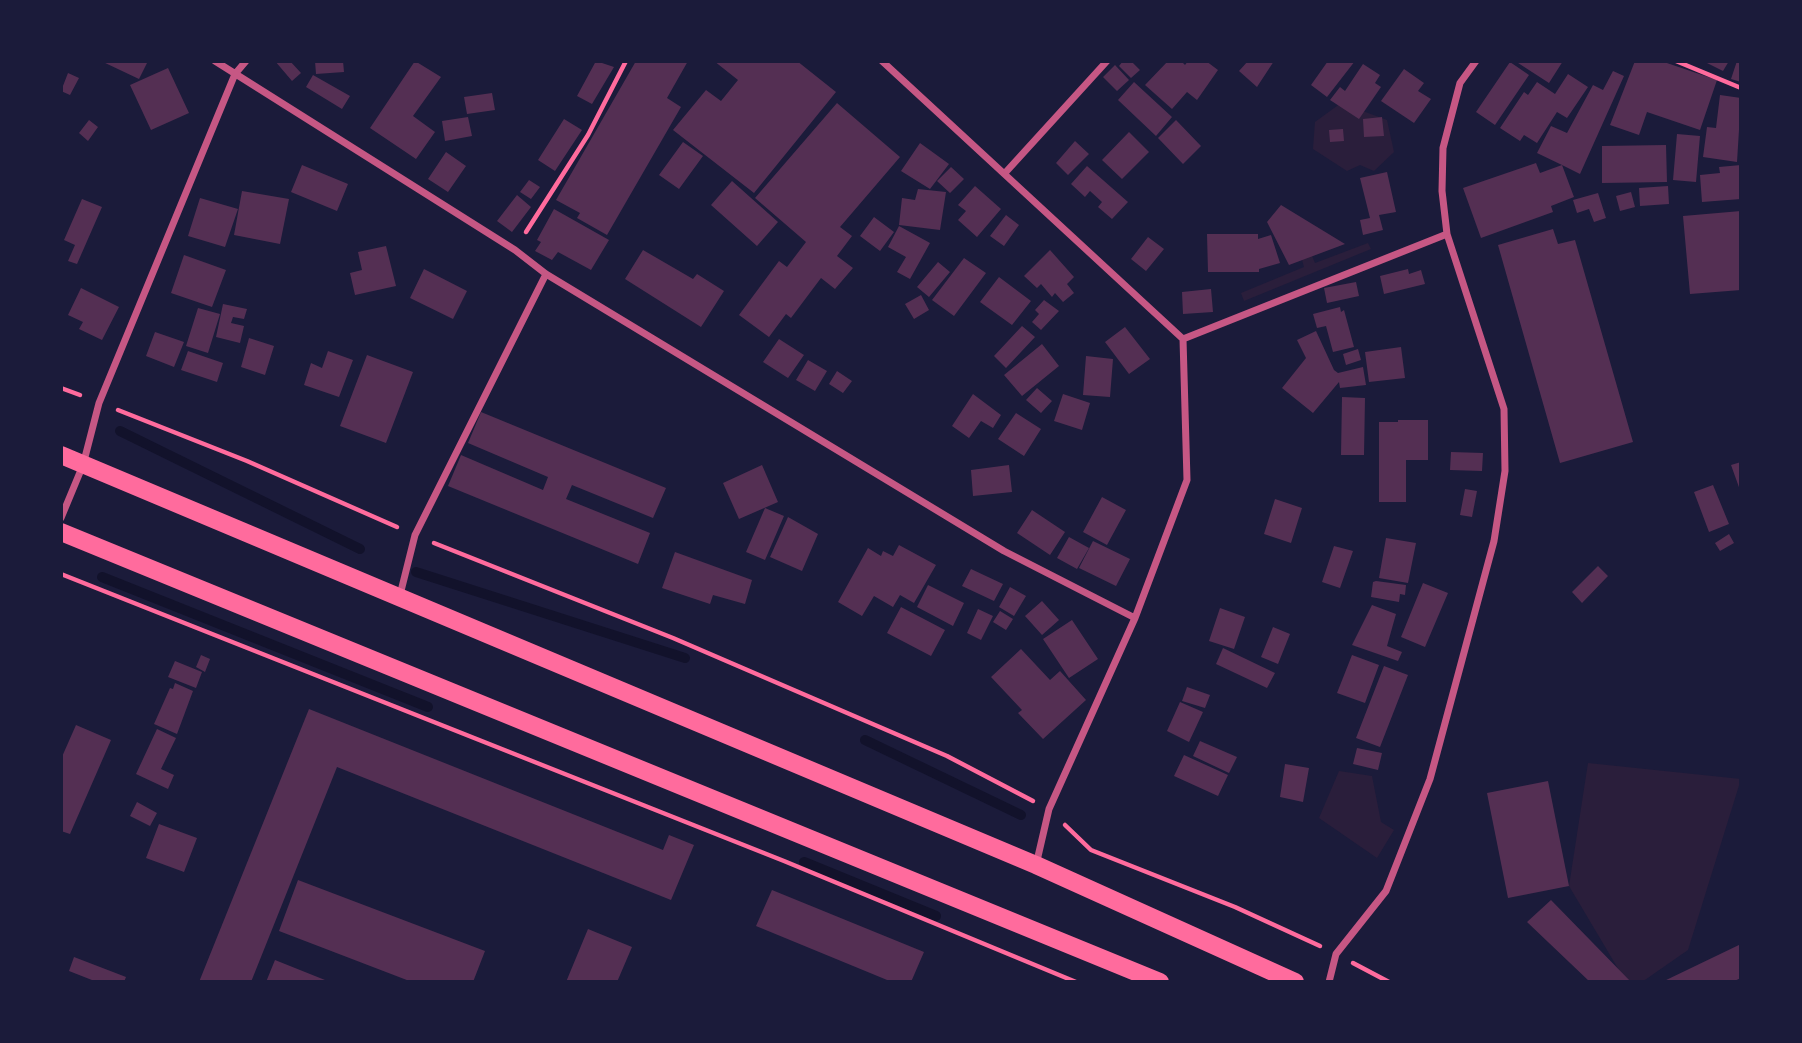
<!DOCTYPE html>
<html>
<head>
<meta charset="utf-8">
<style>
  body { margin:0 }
  #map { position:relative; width:1802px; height:1043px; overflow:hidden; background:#1b1b3a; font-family:"Exo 2",sans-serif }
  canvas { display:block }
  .frame { position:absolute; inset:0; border:63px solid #1b1b3a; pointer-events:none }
</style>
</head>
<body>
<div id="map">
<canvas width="1802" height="1043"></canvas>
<div class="frame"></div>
</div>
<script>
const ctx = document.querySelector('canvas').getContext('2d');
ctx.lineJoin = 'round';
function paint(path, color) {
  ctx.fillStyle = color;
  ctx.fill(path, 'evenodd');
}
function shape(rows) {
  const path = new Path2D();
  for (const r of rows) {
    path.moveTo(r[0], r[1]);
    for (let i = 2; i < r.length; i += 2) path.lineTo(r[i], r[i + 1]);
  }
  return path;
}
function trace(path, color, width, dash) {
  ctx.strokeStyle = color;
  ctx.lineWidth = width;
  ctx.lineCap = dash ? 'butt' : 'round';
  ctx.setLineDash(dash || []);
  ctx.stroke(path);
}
const green = shape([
  [1341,103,1387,120,1394,152,1374,171,1360,165,1347,171,1313,149,1315,122],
  [1299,224,1315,263,1368,243,1371,249,1244,301,1241,293,1304,267,1292,225],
  [1588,763,1741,779,1688,950,1642,982,1626,982,1569,886],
  [1339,771,1372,776,1381,822,1394,830,1377,858,1319,818]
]);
const stream = shape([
  [120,431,360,549],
  [416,572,685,658],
  [102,577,428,707],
  [865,740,1021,815],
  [804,862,936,916]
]);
const building = shape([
  [101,61,148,61,139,79],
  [275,61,290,61,301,73,292,81],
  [315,61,343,61,344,72,316,74],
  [415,61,441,77,413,116,435,132,416,159,370,128],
  [596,61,614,67,592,104,577,96],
  [636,61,688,61,667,98,681,107,607,235,577,218,580,213,556,200],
  [714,61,797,61,836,92,754,193,673,130,706,90,721,101,738,80],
  [1123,61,1131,61,1140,70,1131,78,1119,66],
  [1168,61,1181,61,1185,65,1188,61,1206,61,1218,70,1197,100,1187,92,1172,109,1145,85],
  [1248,61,1274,61,1257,87,1239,71],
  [1328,61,1355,61,1327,97,1311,85],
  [1515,61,1563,61,1549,83],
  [1635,61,1661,61,1717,80,1700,130,1647,112,1639,135,1610,125],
  [1703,61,1729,61,1723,71],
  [1737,61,1741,61,1741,82,1731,79],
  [1510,62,1529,75,1495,125,1476,112],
  [1363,64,1380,75,1375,83,1381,87,1359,119,1330,100,1340,87,1345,91],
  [1115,65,1129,80,1117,91,1103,77],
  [168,68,189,113,151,130,130,85],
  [1404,69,1424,83,1418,91,1431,99,1414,123,1381,101],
  [1613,71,1624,76,1580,174,1562,165,1574,197,1551,206,1553,212,1481,238,1463,188,1536,163,1540,173,1562,165,1537,153,1551,126,1567,133,1593,85,1603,90],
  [68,73,79,78,70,95,61,91],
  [1568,74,1588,87,1567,118,1557,112,1537,143,1524,135,1520,141,1500,128,1524,92,1528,95,1537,82,1555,94],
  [313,75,350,96,342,109,306,87],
  [1134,82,1172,117,1156,136,1118,100],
  [492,93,495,110,467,114,464,97],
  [1720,95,1741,98,1737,162,1703,157,1707,127,1716,128],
  [837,103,900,157,840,227,852,236,837,256,853,268,835,289,821,278,791,318,786,314,769,337,739,315,779,261,787,267,806,242,755,198],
  [468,117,472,136,445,141,442,121],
  [1382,117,1384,136,1364,137,1363,119],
  [564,119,582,130,555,171,538,160],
  [89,120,98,127,88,141,79,133],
  [1176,120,1201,146,1183,164,1158,138],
  [1343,129,1344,141,1330,142,1329,130],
  [1129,132,1149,152,1122,179,1102,160],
  [1677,134,1700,136,1696,182,1673,180],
  [1075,141,1089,154,1068,175,1056,163],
  [683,142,703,156,679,189,659,175],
  [920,143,949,164,930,189,901,171],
  [1666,145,1667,182,1602,183,1602,146],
  [446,152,466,166,448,192,428,179],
  [302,165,348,184,337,211,291,192],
  [1741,165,1741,199,1702,202,1700,175,1720,173,1719,167],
  [1087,166,1128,202,1112,219,1098,207,1102,202,1090,191,1085,197,1071,184],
  [951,167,964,179,950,193,937,181],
  [1387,172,1396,212,1379,215,1383,230,1363,235,1360,220,1370,218,1360,178],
  [529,180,540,187,531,199,520,192],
  [732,181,778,222,757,246,711,205],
  [975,186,1001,209,977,237,958,220,966,211,958,205],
  [1668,186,1669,204,1640,206,1639,188],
  [918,189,946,192,940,230,899,225,902,198,915,200],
  [242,191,289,199,280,244,234,235],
  [1631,192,1635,207,1620,211,1616,196],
  [1598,193,1606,218,1594,222,1589,209,1577,213,1573,200],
  [517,195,531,207,512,232,497,221],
  [200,198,238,209,225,247,188,236],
  [82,199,102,207,77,264,68,261,75,245,64,240],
  [1281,205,1345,244,1289,265,1267,222],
  [554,209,609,240,591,270,558,252,552,260,535,251,541,242,537,240],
  [1741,211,1741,290,1690,294,1683,216],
  [1006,215,1019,225,1004,246,990,236],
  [874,217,894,232,880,251,860,236],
  [899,226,930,243,910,279,897,272,906,257,888,247],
  [1553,229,1558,244,1575,240,1633,442,1560,463,1498,245],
  [1207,234,1258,234,1258,239,1271,235,1280,263,1259,269,1259,272,1208,272],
  [1148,237,1164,249,1146,271,1131,259],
  [386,246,396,286,355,295,350,273,362,270,358,252],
  [643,250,693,279,697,274,724,291,701,327,625,279],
  [1050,250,1074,277,1067,284,1074,293,1063,302,1055,293,1052,297,1041,284,1037,288,1024,276],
  [184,255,226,270,212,307,171,293],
  [964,258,986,273,954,316,932,300],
  [938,262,950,272,929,297,917,287],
  [424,269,467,291,453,319,410,298],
  [1408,269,1409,274,1421,270,1425,284,1384,294,1380,276],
  [999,277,1031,301,1012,325,980,302],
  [1356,282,1359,296,1327,303,1324,288],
  [81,288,119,307,102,340,79,329,83,322,68,315],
  [1211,289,1213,312,1183,314,1182,292],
  [921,295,929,310,914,319,905,304],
  [1044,300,1059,311,1041,330,1032,322,1039,314,1035,310],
  [223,304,247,309,244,319,233,317,231,323,244,326,240,343,216,337],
  [1340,307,1341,312,1344,310,1354,347,1333,352,1326,326,1317,328,1313,314],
  [198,308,220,314,208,353,186,346],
  [1022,326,1035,337,1006,368,994,356],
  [1125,327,1150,359,1129,374,1105,342],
  [1316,331,1334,370,1338,373,1363,367,1366,385,1340,388,1339,382,1313,413,1282,388,1306,358,1297,340],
  [155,332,184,342,174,367,146,356],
  [249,338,274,346,265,375,241,367],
  [779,339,804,355,788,378,763,362],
  [1042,344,1059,366,1022,396,1004,375],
  [1401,347,1405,378,1369,382,1365,352],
  [1358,349,1361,360,1346,365,1343,354],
  [188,351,223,363,217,382,181,370],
  [328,351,353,360,339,397,304,385,311,363,322,368],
  [367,355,413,372,386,443,340,426],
  [1086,356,1113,359,1110,397,1083,395],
  [808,360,827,371,815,391,796,380],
  [837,371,852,381,843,393,829,384],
  [1037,388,1052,401,1041,413,1026,400],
  [973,394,1001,415,993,428,981,421,969,438,952,426],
  [1063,394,1090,403,1082,430,1054,421],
  [1342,397,1365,398,1364,455,1341,455],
  [481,412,666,488,653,518,572,485,566,499,650,533,638,564,448,486,461,455,543,490,548,477,468,443],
  [1016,413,1041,429,1024,456,998,439],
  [1398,420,1428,420,1428,460,1406,460,1406,502,1379,502,1379,422,1398,422],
  [1451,452,1483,453,1482,471,1450,470],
  [1741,462,1741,490,1740,490,1731,465],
  [762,465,778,502,739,519,723,483],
  [1009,465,1012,492,973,496,971,470],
  [1713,485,1729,524,1709,532,1694,492],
  [1465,489,1477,491,1472,517,1460,515],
  [1102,497,1126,510,1107,545,1083,532],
  [1275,499,1302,508,1291,543,1264,534],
  [765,508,784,516,765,560,746,552],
  [1032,510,1065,532,1050,555,1017,533],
  [788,517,818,534,802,571,770,557],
  [1729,534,1734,543,1720,551,1715,543],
  [1069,537,1089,548,1077,569,1057,558],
  [1386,538,1416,543,1408,583,1379,578],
  [1093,541,1130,559,1116,586,1079,568],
  [899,545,936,565,914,603,900,595,893,607,874,596,862,616,838,602,868,548,881,556,883,551,893,556],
  [1334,546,1353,551,1340,588,1322,582],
  [675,552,752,580,745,604,713,595,710,604,662,588],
  [1598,566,1608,576,1582,603,1572,592],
  [971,569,1003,584,994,601,962,586],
  [1376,581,1406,585,1405,595,1400,594,1399,602,1371,597,1373,582],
  [1423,583,1448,593,1425,647,1401,637],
  [928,585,964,603,953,626,917,607],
  [1010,587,1026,596,1014,616,999,607],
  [1042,601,1059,620,1042,635,1025,616],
  [1372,605,1396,614,1387,646,1402,652,1398,661,1352,645],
  [901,607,945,630,931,656,887,633],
  [1220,608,1245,617,1234,649,1209,641],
  [978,609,993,616,981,640,967,633],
  [1000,611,1013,619,1006,630,993,622],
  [1072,620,1098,659,1069,678,1043,639],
  [1273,627,1290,634,1278,664,1261,657],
  [1223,648,1275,673,1267,688,1216,664],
  [1021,649,1050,680,1060,671,1086,700,1043,739,1018,713,1022,710,991,677],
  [201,655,210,659,205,672,196,667],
  [1352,655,1379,665,1365,703,1337,693],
  [175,661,202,672,196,688,168,677],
  [1384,666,1408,675,1380,747,1356,738],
  [175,683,193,691,177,734,154,724,170,688,173,689],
  [1187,687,1210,695,1205,708,1182,701],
  [1180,702,1203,712,1189,742,1167,731],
  [309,709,663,850,669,835,694,845,671,900,337,767,251,982,199,982],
  [76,725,111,740,70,834,61,831,61,759],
  [157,729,176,738,161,769,174,775,168,789,136,774],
  [1200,741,1237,757,1229,773,1193,756],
  [1357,748,1382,753,1378,770,1353,764],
  [1184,755,1228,775,1218,796,1174,776],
  [1285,764,1309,768,1303,802,1280,797],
  [1548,781,1569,886,1508,898,1487,793],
  [137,802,157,813,150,826,130,816],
  [159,824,197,838,184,872,146,858],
  [298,880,485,951,473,982,412,982,279,931],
  [772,890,924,952,911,982,892,982,756,926],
  [1551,900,1631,982,1590,982,1527,922],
  [588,929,632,947,617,982,566,982],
  [1741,944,1741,978,1732,982,1662,982],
  [74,957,126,977,124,982,97,982,69,971],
  [275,960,330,982,266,982]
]);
const path = shape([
  [1676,61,1741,88],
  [526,232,588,135,626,61],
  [61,388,80,395],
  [118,410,247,461,397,527],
  [434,543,673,638,947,756,1033,801],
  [61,574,784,861,1076,982],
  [1065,825,1091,850,1235,907,1320,946],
  [1353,963,1389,982]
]);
const minor = shape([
  [215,61,515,250,546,274,1004,551,1135,618],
  [882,61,1183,339,1187,480,1135,618,1049,809,1036,865],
  [1005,173,1107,61],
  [1183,339,1447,234],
  [61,518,83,465,99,403,235,74,246,61],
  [400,595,415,535,546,274],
  [1329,982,1336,954,1386,891,1430,779,1494,541,1505,471,1504,409,1447,234,1442,191,1443,148,1460,83,1476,61]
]);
const primary = shape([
  [61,455,1036,865,1295,982],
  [61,532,1160,982]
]);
paint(green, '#2a1e3b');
trace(stream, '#12122b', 10);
paint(building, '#542f53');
trace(path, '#ff6b9d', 4.5);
trace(minor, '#c65784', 7);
trace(primary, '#ff6b9d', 18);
</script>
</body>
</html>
